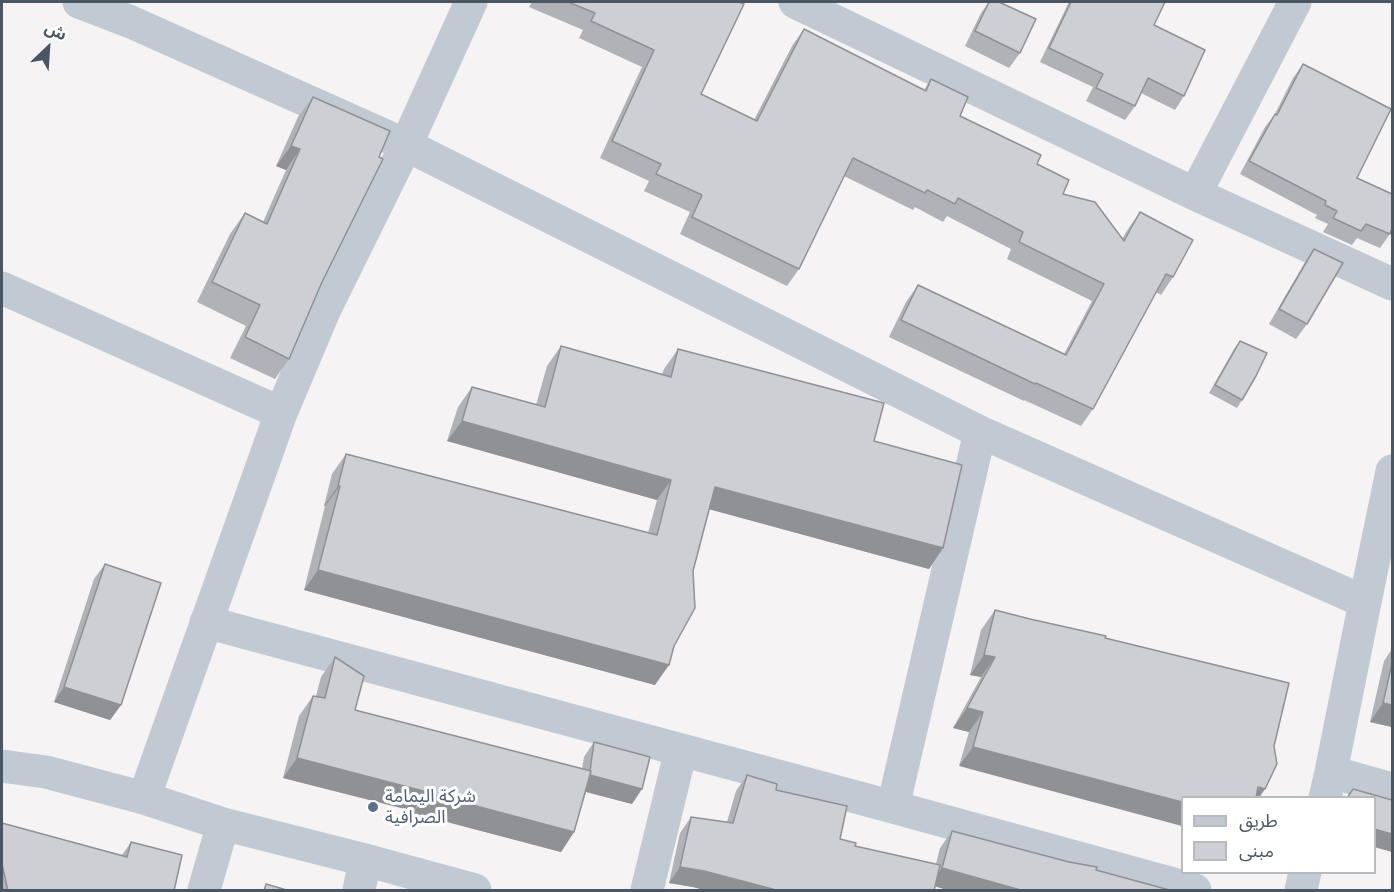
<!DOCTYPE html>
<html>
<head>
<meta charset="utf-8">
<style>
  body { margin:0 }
  #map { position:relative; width:1394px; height:892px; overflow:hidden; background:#f5f3f3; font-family:Raleway,"Noto Sans Arabic",sans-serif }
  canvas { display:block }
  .frame { position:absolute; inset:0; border:3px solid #4a5661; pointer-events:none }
  .legend { position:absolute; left:1181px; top:796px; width:195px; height:78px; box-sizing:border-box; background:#fff; border:2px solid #b7bbc0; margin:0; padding:8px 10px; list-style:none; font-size:18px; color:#4a5661 }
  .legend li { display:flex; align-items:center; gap:12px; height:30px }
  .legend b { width:30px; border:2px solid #b7bbc0 }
  .north { position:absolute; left:18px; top:18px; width:60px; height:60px; -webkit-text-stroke:4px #fff; paint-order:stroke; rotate:25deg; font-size:16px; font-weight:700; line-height:24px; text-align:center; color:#4a5661 }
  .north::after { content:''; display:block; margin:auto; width:21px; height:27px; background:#4a5661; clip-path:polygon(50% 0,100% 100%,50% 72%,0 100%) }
</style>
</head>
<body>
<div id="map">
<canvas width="1394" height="892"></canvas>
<div class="frame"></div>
<ul class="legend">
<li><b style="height:8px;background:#c1cad2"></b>طريق</li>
<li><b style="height:16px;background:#cdcfd5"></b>مبنى</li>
</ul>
<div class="north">ش</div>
</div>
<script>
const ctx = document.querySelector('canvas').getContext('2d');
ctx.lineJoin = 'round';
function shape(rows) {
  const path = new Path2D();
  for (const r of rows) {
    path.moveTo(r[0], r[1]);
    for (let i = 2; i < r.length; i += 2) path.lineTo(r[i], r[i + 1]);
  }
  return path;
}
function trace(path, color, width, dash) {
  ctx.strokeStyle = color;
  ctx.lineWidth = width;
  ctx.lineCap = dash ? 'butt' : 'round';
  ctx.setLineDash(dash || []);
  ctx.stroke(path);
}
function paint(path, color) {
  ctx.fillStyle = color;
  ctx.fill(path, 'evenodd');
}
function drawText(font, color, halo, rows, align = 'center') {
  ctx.font = font + ' Raleway,"Noto Sans Arabic",sans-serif';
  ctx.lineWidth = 6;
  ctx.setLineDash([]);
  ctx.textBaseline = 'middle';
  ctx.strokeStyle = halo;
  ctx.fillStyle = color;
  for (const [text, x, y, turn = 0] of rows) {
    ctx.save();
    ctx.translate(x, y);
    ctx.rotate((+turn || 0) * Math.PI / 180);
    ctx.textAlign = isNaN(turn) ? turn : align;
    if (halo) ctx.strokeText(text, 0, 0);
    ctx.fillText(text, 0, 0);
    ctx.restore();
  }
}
const minor = shape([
  [79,2,131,22,406,145,980,432,1365,602],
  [795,2,1195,194,1392,284],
  [1195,194,1295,2],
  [2,288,281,413],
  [206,622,893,807,1195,890],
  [2,766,46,772,144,798,223,824,365,860,475,890],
  [1331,772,1392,789],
  [144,798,281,413,324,311,406,145,471,2],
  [1325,798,1331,772,1365,602,1392,471],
  [893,807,980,432],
  [204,890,223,824],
  [359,890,365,860],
  [647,890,681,750],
  [1301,890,1305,872]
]);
const wall = shape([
  [532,2,739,2,701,94,754,120,792,46,804,29,924,90,931,79,960,116,1037,164,1063,194,1122,239,1128,229,1140,212,1173,277,1161,295,1156,292,1093,409,1081,426,1024,400,1024,401,889,337,906,302,918,285,1064,354,1092,301,1007,259,1011,249,947,216,943,222,915,207,913,210,844,176,799,269,787,286,680,234,690,212,644,191,649,181,600,158,642,67,579,38,583,30,529,7],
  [989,2,999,2,1020,53,1009,68,965,46,981,13],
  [1069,2,1165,2,1154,25,1184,96,1175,110,1141,93,1135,106,1125,120,1086,101,1093,87,1040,62],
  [1303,64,1357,178,1390,234,1380,248,1357,238,1352,245,1323,232,1328,224,1315,218,1317,215,1240,174,1265,127,1275,114,1293,78],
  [313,97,322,282,289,359,275,379,230,358,246,326,197,302,230,234,245,213,263,222,286,170,276,166,298,117],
  [1314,249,1307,324,1296,339,1269,324,1304,264],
  [1240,341,1242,400,1237,408,1209,393,1234,349],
  [561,346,662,374,664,369,678,349,874,441,943,548,929,569,709,509,674,646,655,685,304,590,325,506,324,506,332,474,346,454,648,533,657,500,447,441,458,407,472,387,536,405,547,366],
  [105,564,121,705,110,720,54,702,94,579],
  [995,610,1030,619,1106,636,959,766,969,732,953,728,981,677,970,675,981,630],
  [1392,649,1392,727,1370,722,1384,661],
  [335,657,355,710,582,769,584,757,594,742,632,804,586,792,574,832,561,852,413,813,413,811,283,778,299,716,313,696,316,696,321,677],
  [747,775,776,790,840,839,855,846,936,864,940,848,952,831,1173,891,951,891,935,886,934,891,708,891,693,887,669,883,680,833,691,817,727,822,736,791],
  [2,823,122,855,131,842,174,891,2,891]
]);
const shadedWall = shape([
  [291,146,300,149,286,170,276,166],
  [462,421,671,480,657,500,447,441],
  [338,486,340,486,325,506,324,506],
  [715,487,943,548,929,569,701,507],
  [318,570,669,665,655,685,304,590],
  [984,655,995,657,981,677,970,675],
  [64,687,121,705,110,720,54,702],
  [1383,703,1392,705,1392,727,1370,722],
  [967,708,983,712,969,732,953,728],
  [973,747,1182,802,1182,826,959,766],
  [297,758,427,792,413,811,283,778],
  [589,775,642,789,632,804,579,790],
  [1258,787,1265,789,1259,798,1251,798],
  [427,793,574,832,561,852,413,813],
  [1374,829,1392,834,1392,852,1374,847],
  [680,867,704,871,780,891,708,891,693,887,669,883],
  [942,868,1024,891,951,891,930,885]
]);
const building = shape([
  [568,2,739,2,744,4,701,94,757,121,804,29,926,91,931,79,968,97,960,116,1041,155,1037,164,1069,180,1063,194,1095,202,1124,241,1140,212,1193,240,1173,277,1166,274,1093,409,1036,383,1035,384,901,320,918,285,1066,355,1104,284,1019,242,1023,232,958,198,955,204,927,190,925,193,853,158,799,269,692,217,702,195,656,174,661,164,612,141,654,50,591,21,595,13,568,2],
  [989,2,999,2,1036,19,1020,53,975,31,989,2],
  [1071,2,1165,2,1154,25,1205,50,1184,96,1148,78,1135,106,1096,88,1103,74,1049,48,1071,2],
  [1303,64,1391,109,1357,178,1392,194,1392,228,1390,234,1366,224,1361,231,1333,218,1337,211,1325,205,1326,201,1249,161,1275,114,1277,115,1303,64],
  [313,97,390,131,379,157,383,159,322,282,289,359,245,337,260,305,212,282,245,213,267,224,300,149,291,146,313,97],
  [1314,249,1343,263,1307,324,1279,309,1314,249],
  [1240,341,1267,353,1256,376,1242,400,1215,385,1240,341],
  [561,346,671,377,678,349,884,403,874,441,962,465,943,548,715,487,693,571,695,608,674,646,669,665,318,570,340,486,338,486,346,454,657,535,671,480,462,421,472,387,545,407,561,346],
  [105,564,161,583,121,705,64,687,105,564],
  [995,610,1030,619,1106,636,1105,638,1289,683,1274,746,1277,764,1265,789,1258,787,1256,798,1182,798,1182,802,973,747,983,712,967,708,995,657,984,655,995,610],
  [335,657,364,676,355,710,591,771,574,832,427,793,427,792,297,758,313,696,325,698,335,657],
  [1392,663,1392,705,1383,703,1392,663],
  [594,742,650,757,642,789,590,775,591,771,590,771,594,742],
  [747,775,777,784,776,790,847,806,840,839,856,843,855,846,940,865,934,891,780,891,704,871,680,867,691,817,733,823,747,775],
  [1353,789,1392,800,1392,834,1374,829,1374,798,1347,798,1353,789],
  [2,823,127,857,131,842,182,855,174,891,8,891,2,864,2,823],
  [952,831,1069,862,1097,867,1096,870,1173,891,1024,891,942,868,952,831],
  [266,884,290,891,264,891,266,884]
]);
const markers = [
  [373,807,6,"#5c6f8a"]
];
const serviceNames = [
  ["شركة اليمامة",385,797],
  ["الصرافية",385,818]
];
trace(minor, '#c1cad2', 33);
paint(wall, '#b0b2b7');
paint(shadedWall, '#909195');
paint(building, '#cdcfd5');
trace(building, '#909195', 1.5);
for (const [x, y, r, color] of markers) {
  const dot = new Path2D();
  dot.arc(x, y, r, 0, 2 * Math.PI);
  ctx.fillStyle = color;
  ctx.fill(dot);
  trace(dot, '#fff', 2);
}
drawText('18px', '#4e5e75', '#fff', serviceNames, 'left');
</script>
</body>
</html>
